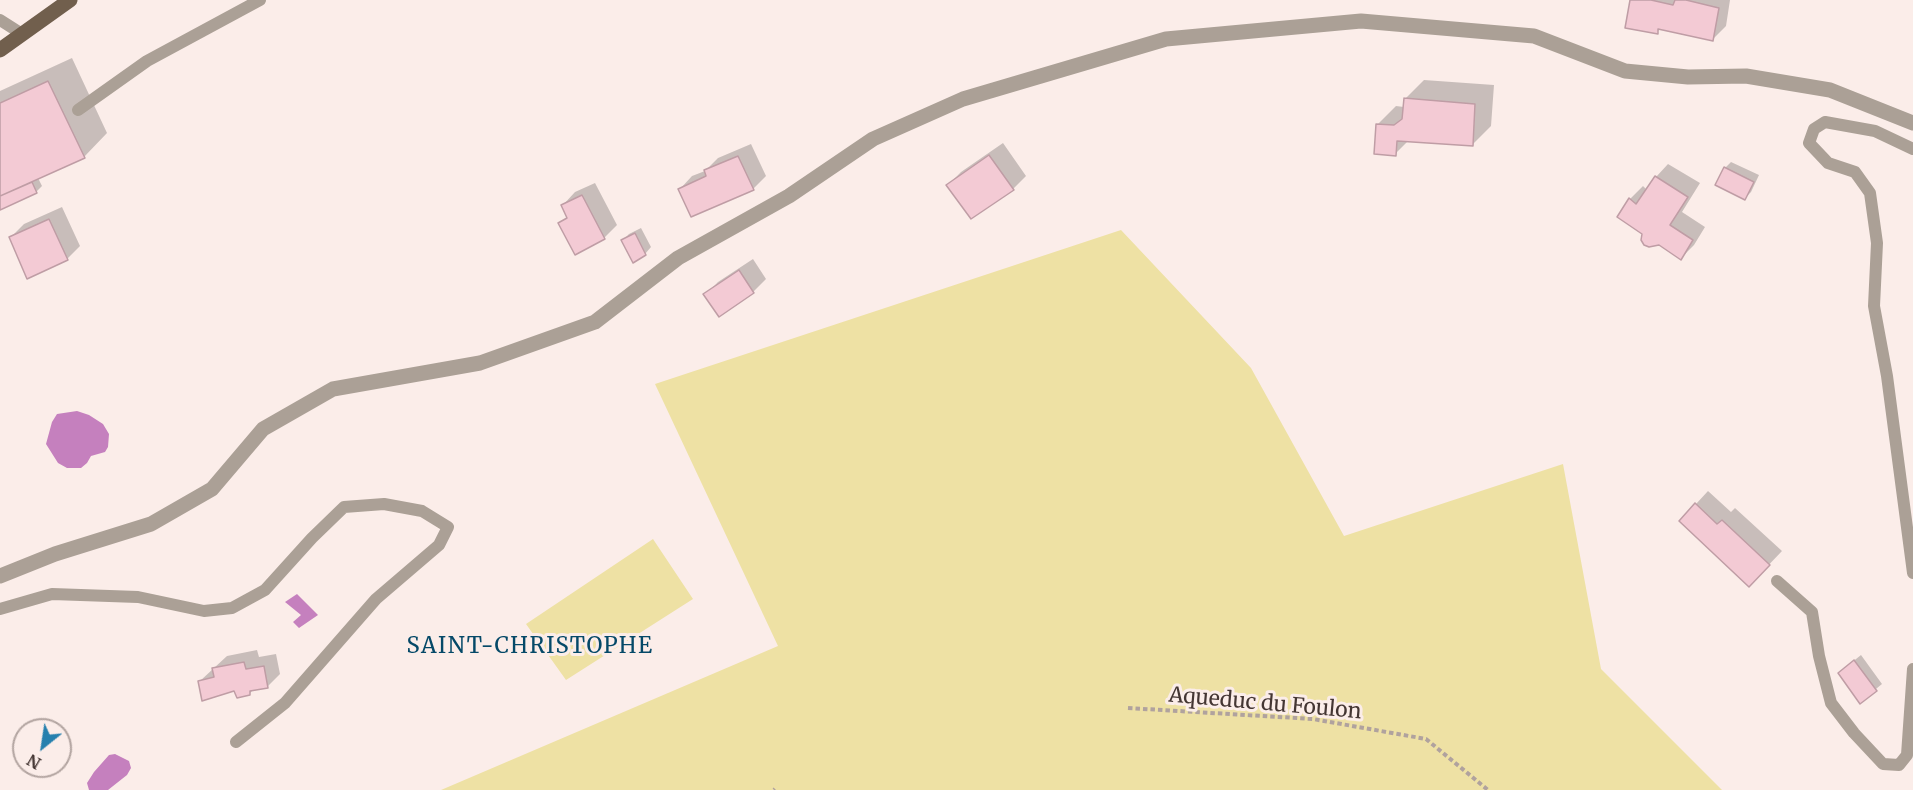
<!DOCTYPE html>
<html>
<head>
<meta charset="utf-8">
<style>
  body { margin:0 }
  #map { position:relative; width:1913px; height:790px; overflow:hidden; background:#fbede9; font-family:Merriweather,serif }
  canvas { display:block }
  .north { position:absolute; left:12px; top:718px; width:60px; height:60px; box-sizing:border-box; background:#fbede9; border:2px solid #b2a4a0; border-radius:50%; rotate:210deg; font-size:16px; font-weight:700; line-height:24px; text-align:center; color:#443633 }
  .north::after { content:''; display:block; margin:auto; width:21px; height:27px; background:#2680ae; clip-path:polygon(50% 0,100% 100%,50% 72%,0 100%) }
</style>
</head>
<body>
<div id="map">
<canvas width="1913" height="790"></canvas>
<div class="north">N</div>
</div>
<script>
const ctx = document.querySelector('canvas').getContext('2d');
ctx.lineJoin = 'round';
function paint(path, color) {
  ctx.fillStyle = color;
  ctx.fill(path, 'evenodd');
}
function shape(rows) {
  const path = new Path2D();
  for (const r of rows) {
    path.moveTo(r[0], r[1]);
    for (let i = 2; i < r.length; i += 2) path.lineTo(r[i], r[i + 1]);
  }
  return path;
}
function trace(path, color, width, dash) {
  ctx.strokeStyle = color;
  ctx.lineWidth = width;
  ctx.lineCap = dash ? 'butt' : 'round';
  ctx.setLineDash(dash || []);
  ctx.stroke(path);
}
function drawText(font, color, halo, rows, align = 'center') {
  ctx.font = font + ' Merriweather,serif';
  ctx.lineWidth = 6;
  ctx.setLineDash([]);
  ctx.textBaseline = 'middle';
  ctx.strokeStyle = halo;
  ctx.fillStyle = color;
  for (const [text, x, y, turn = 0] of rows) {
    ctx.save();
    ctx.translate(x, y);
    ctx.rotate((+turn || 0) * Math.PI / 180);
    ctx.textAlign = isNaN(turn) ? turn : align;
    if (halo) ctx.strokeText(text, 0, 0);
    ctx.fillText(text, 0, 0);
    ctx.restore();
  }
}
const green = shape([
  [1121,230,1251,368,1344,536,1563,464,1601,669,1722,790,441,790,778,646,655,384],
  [653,539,693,599,566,680,526,624]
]);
const water = shape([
  [77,411,89,415,103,424,109,434,108,447,105,452,91,456,87,463,81,468,67,468,58,463,46,444,52,422,57,414],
  [297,594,318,615,299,628,293,622,301,615,285,602],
  [115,754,129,761,131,768,127,775,108,790,89,790,87,783,94,772,109,755]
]);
const shadow = shape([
  [1632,0,1730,0,1726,26,1713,39,1661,28,1657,32],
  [72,58,107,133,84,157,38,178,42,186,36,192,0,208,0,91],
  [1424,80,1494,85,1491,126,1472,145,1409,140,1395,154,1377,125,1396,106,1404,107,1405,99],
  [1003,143,1026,176,1013,189,971,217,948,185,961,172],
  [751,144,766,176,753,189,680,189,692,176,705,171,718,158],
  [1731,162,1759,175,1751,192,1745,198,1725,168],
  [1668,164,1700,183,1682,212,1705,227,1694,245,1681,258,1619,217,1630,199,1643,186,1647,190,1656,177],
  [595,183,617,225,604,238,560,224,568,216,563,205,575,192],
  [62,207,80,246,67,259,11,237,24,224],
  [641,228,651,247,645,254,623,240,629,234],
  [753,259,766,279,753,292,719,315,705,295,718,282],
  [1708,491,1731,512,1735,508,1782,551,1762,572,1696,504],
  [257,650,259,657,276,654,280,674,267,687,254,689,250,693,200,681,227,656],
  [1861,655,1882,684,1860,702,1846,667]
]);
const building = shape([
  [1630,0,1651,0,1673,5,1675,0,1686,0,1719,8,1713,41,1658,29,1658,34,1625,28,1630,0],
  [48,81,85,158,0,196,0,103,48,81],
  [1404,98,1475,104,1473,146,1397,141,1396,156,1374,154,1376,124,1394,125,1402,119,1404,98],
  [989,155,1014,190,971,219,946,185,989,155],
  [738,156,754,190,691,217,678,189,706,176,704,170,738,156],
  [1724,167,1754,182,1745,200,1715,185,1724,167],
  [1655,176,1688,197,1670,225,1693,240,1681,260,1659,245,1649,247,1644,245,1641,240,1642,234,1617,217,1629,198,1636,204,1655,176],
  [32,182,37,193,0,210,0,196,32,182],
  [582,195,605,239,575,255,558,223,567,218,561,205,582,195],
  [49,219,68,260,27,279,9,237,49,219],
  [635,233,646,255,633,263,621,240,635,233],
  [739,270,754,293,719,317,703,294,739,270],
  [1695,503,1717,524,1722,520,1770,565,1749,587,1679,521,1695,503],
  [1854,660,1877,691,1860,704,1838,673,1854,660],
  [244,662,246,669,264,666,268,688,250,691,250,695,237,698,234,691,202,701,198,681,214,677,212,668,244,662]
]);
const path = shape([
  [1128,708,1313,719,1426,739,1488,790],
  [774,790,775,789]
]);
const lane = shape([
  [0,20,22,34],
  [78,110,147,61,260,0],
  [1913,149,1875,131,1825,122,1814,129,1809,143,1828,163,1855,172,1870,193,1877,243,1874,306,1887,376,1913,573],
  [1777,581,1812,612,1819,656,1831,703,1854,733,1883,764,1899,765,1907,755,1913,669],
  [0,609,52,594,138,597,204,611,232,608,265,590,312,538,344,507,384,504,422,511,448,527,439,545,376,599,285,703,236,742]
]);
const street = shape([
  [0,576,55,554,151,524,212,489,263,429,333,389,480,363,595,322,678,258,789,196,873,139,963,99,1166,39,1361,21,1534,36,1625,71,1688,77,1746,76,1830,90,1913,123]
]);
const primary = shape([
  [0,50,70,0]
]);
const streetNames = [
  ["Aqueduc du Foulon",1265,704,5]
];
const neighbourhoodNames = [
  ["SAINT-CHRISTOPHE",530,647]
];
paint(green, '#eee1a4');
paint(water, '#c580be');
paint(shadow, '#0003');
paint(building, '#f3cad4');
trace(building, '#bf9da5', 1.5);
trace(path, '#b0a29e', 4, [4.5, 3]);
trace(lane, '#aba096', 12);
trace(street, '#aba096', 15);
trace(primary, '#715f4d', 15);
drawText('21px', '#443633', '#fbede9', streetNames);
ctx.letterSpacing = '1.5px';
drawText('22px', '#054968', '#fbede9', neighbourhoodNames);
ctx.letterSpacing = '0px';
</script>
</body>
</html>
